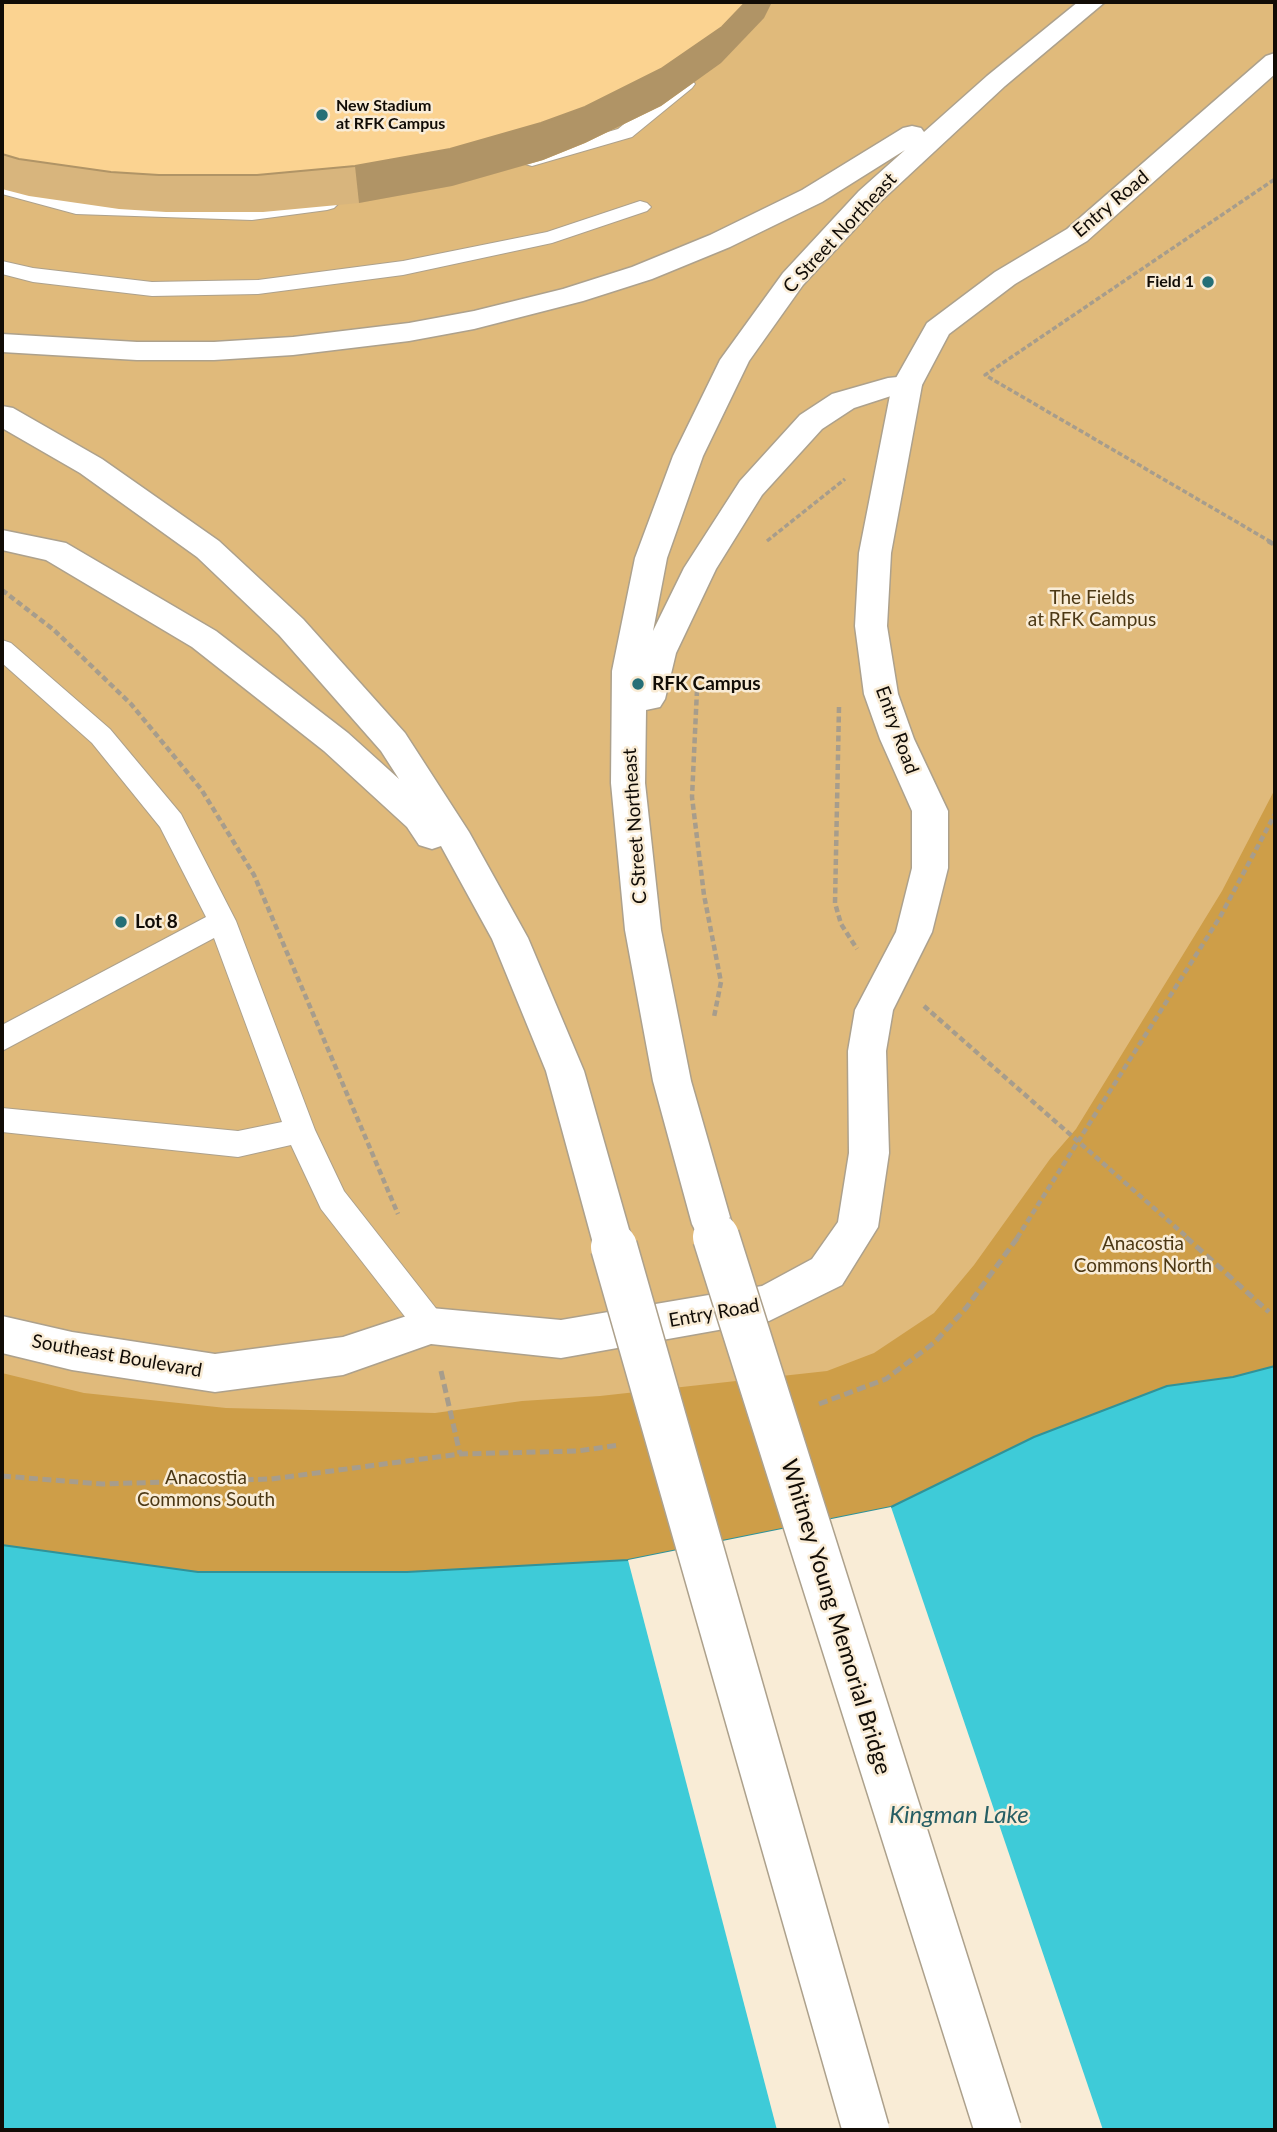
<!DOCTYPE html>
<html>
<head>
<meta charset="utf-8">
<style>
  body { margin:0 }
  #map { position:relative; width:1277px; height:2132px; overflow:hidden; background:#f9ecd6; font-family:Lato,sans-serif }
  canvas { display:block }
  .frame { position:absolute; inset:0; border:4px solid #110c06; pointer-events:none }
</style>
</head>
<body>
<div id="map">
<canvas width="1277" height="2132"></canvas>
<div class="frame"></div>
</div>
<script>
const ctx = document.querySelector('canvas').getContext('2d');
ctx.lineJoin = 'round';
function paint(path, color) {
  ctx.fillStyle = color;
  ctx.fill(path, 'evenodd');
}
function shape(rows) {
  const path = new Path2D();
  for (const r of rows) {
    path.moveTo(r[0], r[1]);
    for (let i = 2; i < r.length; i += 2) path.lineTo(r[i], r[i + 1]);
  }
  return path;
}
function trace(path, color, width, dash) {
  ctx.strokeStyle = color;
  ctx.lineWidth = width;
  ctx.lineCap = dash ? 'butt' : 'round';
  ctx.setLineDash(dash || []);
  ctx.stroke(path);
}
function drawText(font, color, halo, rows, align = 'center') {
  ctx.font = font + ' Lato,sans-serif';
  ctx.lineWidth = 5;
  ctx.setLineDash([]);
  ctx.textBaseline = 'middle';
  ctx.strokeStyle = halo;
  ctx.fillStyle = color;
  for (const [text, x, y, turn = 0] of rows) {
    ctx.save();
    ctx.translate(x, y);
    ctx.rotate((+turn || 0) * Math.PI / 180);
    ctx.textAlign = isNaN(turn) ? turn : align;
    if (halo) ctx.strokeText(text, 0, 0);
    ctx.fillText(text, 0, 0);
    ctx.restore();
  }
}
const green = shape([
  [2,2,1275,2,1275,1366,2,1545]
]);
const forest = shape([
  [1275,789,1275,1366,1234,1377,1167,1386,1034,1437,891,1507,628,1560,407,1572,198,1572,2,1545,2,1373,84,1393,226,1408,435,1413,522,1401,600,1396,827,1371,874,1353,934,1313,974,1265,1050,1159,1076,1129,1222,891]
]);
const water = shape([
  [1275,1366,1275,2130,2,2130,2,1545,198,1572,407,1572,628,1560,891,1507,1034,1437,1167,1386,1233,1377,1275,1366]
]);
const pier = shape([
  [891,1507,1103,2130,777,2130,628,1560]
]);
const pathFar2 = shape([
  [767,541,845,479],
  [1271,542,985,375,1275,179]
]);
const pathFar1 = shape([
  [1268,541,1275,545],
  [2,590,54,630,131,704,201,789,254,875,398,1214],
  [697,690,692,797,704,895,721,982,714,1017],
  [839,707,835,903,841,924,857,949],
  [924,1006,1188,1238],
  [1017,1238,1220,917,1275,814]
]);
const path = shape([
  [1186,1237,1269,1312],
  [441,1371,460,1454],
  [819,1404,886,1379,935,1342,966,1308,1018,1237],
  [2,1476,102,1484,271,1479,460,1454,578,1451,619,1445]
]);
const service = shape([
  [685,78,692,80,695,84,692,88,632,137,532,166,525,164,522,160,525,156,618,129,678,80,685,78],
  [2,182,77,202,252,208,327,198,334,200,338,204,334,208,327,210,252,220,76,214,2,194,2,182],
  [640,201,647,203,651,207,647,211,552,243,403,275,258,294,152,296,33,282,2,274,2,261,33,268,152,282,258,280,403,261,547,232,640,201],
  [2,640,11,643,110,729,181,814,236,921,315,1130,344,1191,442,1316,447,1326,442,1336,431,1340,420,1336,321,1209,291,1145,238,1157,2,1132,2,1108,238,1131,282,1122,214,938,2,1051,2,1025,206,917,160,827,92,743,2,663,2,640]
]);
const minor = shape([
  [1275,53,1275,74,1087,241,1015,284,949,334,922,385,891,553,887,626,898,694,914,739,948,811,948,868,932,932,893,1010,886,1051,889,1153,878,1227,842,1285,769,1321,561,1358,431,1344,343,1375,215,1392,72,1370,2,1353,2,1316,72,1332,215,1354,343,1337,431,1308,561,1320,762,1286,812,1259,838,1222,849,1153,848,1051,855,1010,896,932,912,868,912,811,880,739,864,694,855,626,859,553,892,385,927,323,995,272,1067,229,1266,56,1275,53]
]);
const primary = shape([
  [1078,2,1105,2,1005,86,879,203,803,285,749,361,703,456,667,558,653,631,684,568,740,481,800,415,832,394,888,378,907,376,917,378,922,385,917,392,891,396,854,408,822,429,762,495,716,569,676,653,665,699,660,707,646,710,645,783,661,930,691,1081,732,1224,726,1236,712,1241,698,1236,692,1224,653,1081,625,930,611,783,612,671,635,558,673,456,720,360,783,273,859,191,905,150,822,202,730,247,652,279,583,301,474,329,409,341,293,355,214,360,137,360,2,352,2,334,137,342,214,342,293,337,409,323,474,311,563,289,632,267,710,235,802,190,903,128,912,126,921,128,924,132,987,76,1078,2],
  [2,406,13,408,102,459,219,541,303,619,405,733,469,832,528,938,584,1071,634,1247,628,1259,614,1265,600,1259,594,1247,546,1071,492,939,441,846,432,849,419,845,407,827,324,751,192,647,46,560,2,550,2,530,66,543,216,631,348,733,399,779,381,751,279,635,197,557,80,473,2,428,2,406]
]);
const primaryBridgeFar1 = shape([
  [712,1224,717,1238]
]);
const primaryBridge = shape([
  [716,1237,998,2130],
  [614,1247,866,2130]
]);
const wall = shape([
  [2,2,772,2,764,18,721,63,661,106,585,143,543,160,452,186,359,203,263,212,166,212,119,209,29,196,2,189]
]);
const shadedWall = shape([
  [746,2,772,2,764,18,721,63,661,106,585,143,543,160,452,186,359,203,355,166]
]);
const building = shape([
  [2,2,746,2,722,27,661,69,585,107,541,123,450,149,355,166,257,175,159,175,111,172,19,159,2,154,2,2]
]);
const markers = [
  [322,115,7,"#256f77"],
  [1208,282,7,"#256f77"],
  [638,684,7,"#256f77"],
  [121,922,7,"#256f77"]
];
const farPoinames = [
  ["New Stadium",336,106],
  ["at RFK Campus",336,124],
  ["Field 1",1194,282,"right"]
];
const streetNames = [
  ["Entry Road",1111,204,-40],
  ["C Street Northeast",840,233,-47],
  ["Entry Road",897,730,70],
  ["C Street Northeast",635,826,-94],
  ["Entry Road",714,1313,-10],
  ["Southeast Boulevard",117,1356,10]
];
const parkNames = [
  ["The Fields",1092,598],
  ["at RFK Campus",1092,620],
  ["Anacostia",1143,1244],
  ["Commons North",1143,1266],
  ["Anacostia",206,1478],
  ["Commons South",206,1500]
];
const poiNames = [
  ["RFK Campus",652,684],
  ["Lot 8",135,922]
];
const nearStreetnames = [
  ["Whitney Young Memorial Bridge",836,1617,73]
];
const nearWaternames = [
  ["Kingman Lake",959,1815]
];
paint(green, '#e0ba7b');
paint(forest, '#ce9e48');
paint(water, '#3ecbd8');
trace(water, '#309299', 2);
paint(pier, '#f9ecd6');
trace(service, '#ada18c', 2);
trace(minor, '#ada18c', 3);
trace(primary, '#ada18c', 3);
trace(pathFar2, '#a79d8c', 3.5, [5, 2.5]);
trace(pathFar1, '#a79d8c', 4.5, [6, 3.5]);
trace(path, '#a79d8c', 5, [9, 4.5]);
paint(service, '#fff');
paint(minor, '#fff');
paint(primary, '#fff');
trace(primaryBridgeFar1, '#ada18c', 38, []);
trace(primaryBridge, '#ada18c', 49, []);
trace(primaryBridgeFar1, '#fff', 36);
trace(primaryBridge, '#fff', 46);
paint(wall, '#d8b57d');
paint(shadedWall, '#b09466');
paint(building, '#fbd391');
trace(building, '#b09466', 2);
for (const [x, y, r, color] of markers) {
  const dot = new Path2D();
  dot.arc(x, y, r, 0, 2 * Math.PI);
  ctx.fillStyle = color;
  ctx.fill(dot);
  trace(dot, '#f9ecd6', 2.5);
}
drawText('bold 16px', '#110c06', '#f9ecd6', farPoinames, 'left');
drawText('19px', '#110c06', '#f9ecd6', streetNames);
drawText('19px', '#4c3814', '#f9ecd6', parkNames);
drawText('bold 19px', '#110c06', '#f9ecd6', poiNames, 'left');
drawText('23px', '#110c06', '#f9ecd6', nearStreetnames);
drawText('italic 24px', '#265e64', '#f9ecd6', nearWaternames);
</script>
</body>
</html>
